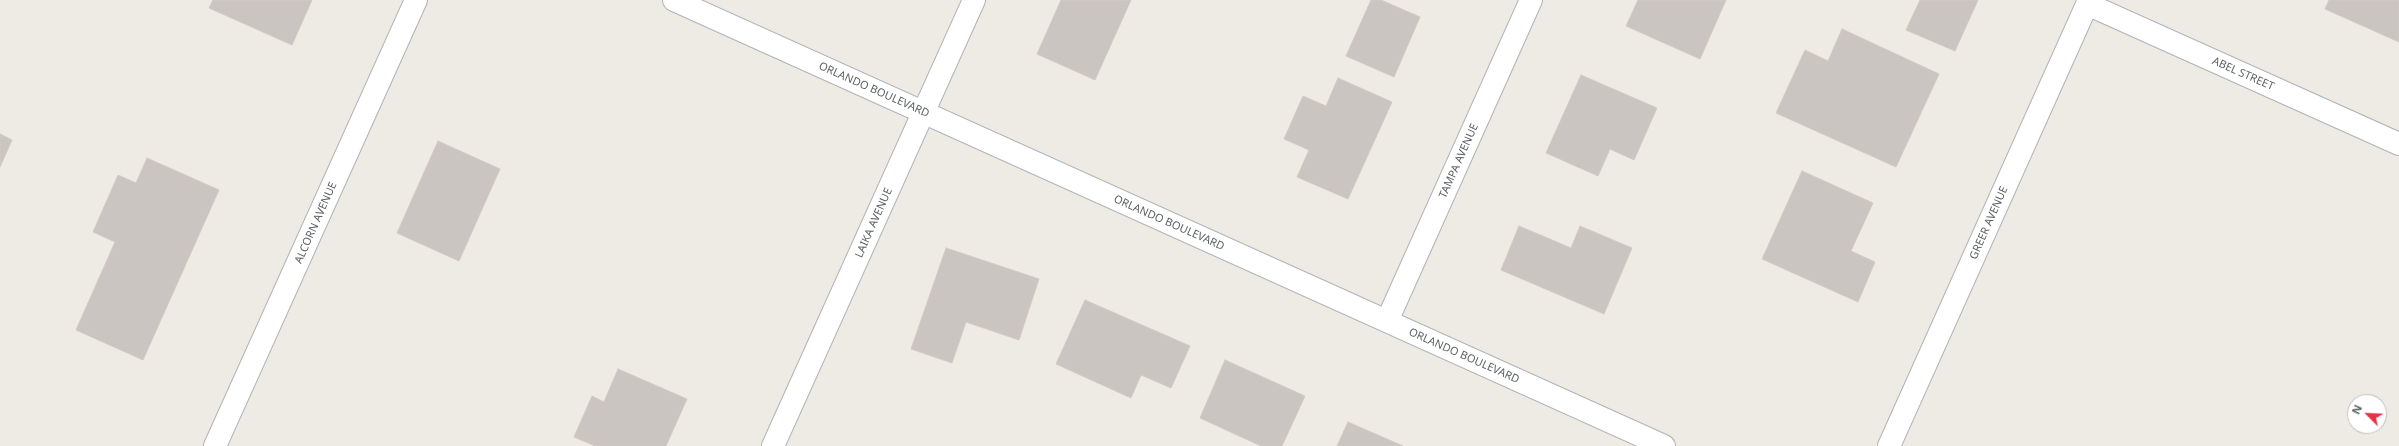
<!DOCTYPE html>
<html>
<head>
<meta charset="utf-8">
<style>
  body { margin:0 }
  #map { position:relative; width:2399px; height:446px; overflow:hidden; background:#eeeae4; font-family:"Noto Sans",sans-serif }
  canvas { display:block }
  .north { position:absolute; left:2347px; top:394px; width:40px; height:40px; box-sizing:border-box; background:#fff; border:1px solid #bec0c1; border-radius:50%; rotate:294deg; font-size:11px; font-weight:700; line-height:16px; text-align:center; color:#5c6164 }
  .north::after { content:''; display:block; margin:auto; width:14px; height:18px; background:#e63245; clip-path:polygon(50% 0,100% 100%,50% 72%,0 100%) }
</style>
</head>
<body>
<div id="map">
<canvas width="2399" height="446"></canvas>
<div class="north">N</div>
</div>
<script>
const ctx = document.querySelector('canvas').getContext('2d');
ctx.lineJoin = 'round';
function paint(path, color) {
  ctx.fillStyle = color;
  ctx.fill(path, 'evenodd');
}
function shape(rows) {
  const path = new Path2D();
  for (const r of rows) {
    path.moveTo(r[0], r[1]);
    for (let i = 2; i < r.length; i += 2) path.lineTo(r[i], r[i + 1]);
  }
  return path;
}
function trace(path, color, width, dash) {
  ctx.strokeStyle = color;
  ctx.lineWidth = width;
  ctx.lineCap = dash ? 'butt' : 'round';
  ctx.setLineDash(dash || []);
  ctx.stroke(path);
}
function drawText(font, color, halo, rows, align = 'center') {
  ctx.font = font + ' "Noto Sans",sans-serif';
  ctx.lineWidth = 3;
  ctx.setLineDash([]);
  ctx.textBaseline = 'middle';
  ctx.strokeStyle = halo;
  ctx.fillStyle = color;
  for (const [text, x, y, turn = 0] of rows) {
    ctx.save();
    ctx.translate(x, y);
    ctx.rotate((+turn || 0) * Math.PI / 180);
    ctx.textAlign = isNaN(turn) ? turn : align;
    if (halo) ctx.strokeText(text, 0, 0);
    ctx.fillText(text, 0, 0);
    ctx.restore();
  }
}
const building = shape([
  [213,0,312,0,292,45,209,8,213,0],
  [1061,0,1131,0,1095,80,1037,54,1061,0],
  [1371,0,1381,0,1420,17,1394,77,1346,56,1371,0],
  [1638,0,1726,0,1700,59,1626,26,1638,0],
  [1920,0,1978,0,1955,51,1906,30,1920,0],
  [2329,0,2399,0,2399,42,2325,9,2329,0],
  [1842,29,1939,74,1896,167,1776,113,1805,50,1828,61,1842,29],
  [1581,75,1657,108,1634,160,1610,149,1598,176,1546,153,1581,75],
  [1338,78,1392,102,1348,199,1297,177,1309,150,1284,139,1303,96,1326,106,1338,78],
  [0,134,12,140,0,167,0,134],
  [438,141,500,169,459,261,397,233,438,141],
  [147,158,219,190,143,360,76,330,115,242,93,232,118,175,136,183,147,158],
  [1802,171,1873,203,1851,251,1875,262,1858,302,1762,259,1802,171],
  [1519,226,1571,248,1580,226,1632,248,1604,314,1501,270,1519,226],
  [946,248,1039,279,1019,340,966,322,952,363,911,349,946,248],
  [1085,300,1190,346,1171,388,1141,375,1131,398,1056,364,1085,300],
  [1225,360,1305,396,1282,446,1261,446,1200,418,1225,360],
  [618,369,687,399,666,446,595,446,574,437,592,396,604,402,618,369],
  [1348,422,1403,446,1337,446,1348,422]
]);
const minor = shape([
  [674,0,1664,446],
  [2087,4,2399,144],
  [1387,321,1531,0],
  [215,446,416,0],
  [773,446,974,0],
  [1889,446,2089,0]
]);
const streetNames = [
  ["ABEL STREET",2243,74,24],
  ["ORLANDO BOULEVARD",874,90,24],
  ["TAMPA AVENUE",1459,161,-66],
  ["ALCORN AVENUE",316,223,-66],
  ["LAIKA AVENUE",874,223,-66],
  ["ORLANDO BOULEVARD",1169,223,24],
  ["GREER AVENUE",1989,223,-66],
  ["ORLANDO BOULEVARD",1464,356,24]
];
paint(building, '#cac5c1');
trace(building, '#d3cbc2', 1);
trace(minor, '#afb3b6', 24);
trace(minor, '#fff', 22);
drawText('11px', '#5c6164', '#fff', streetNames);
</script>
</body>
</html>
